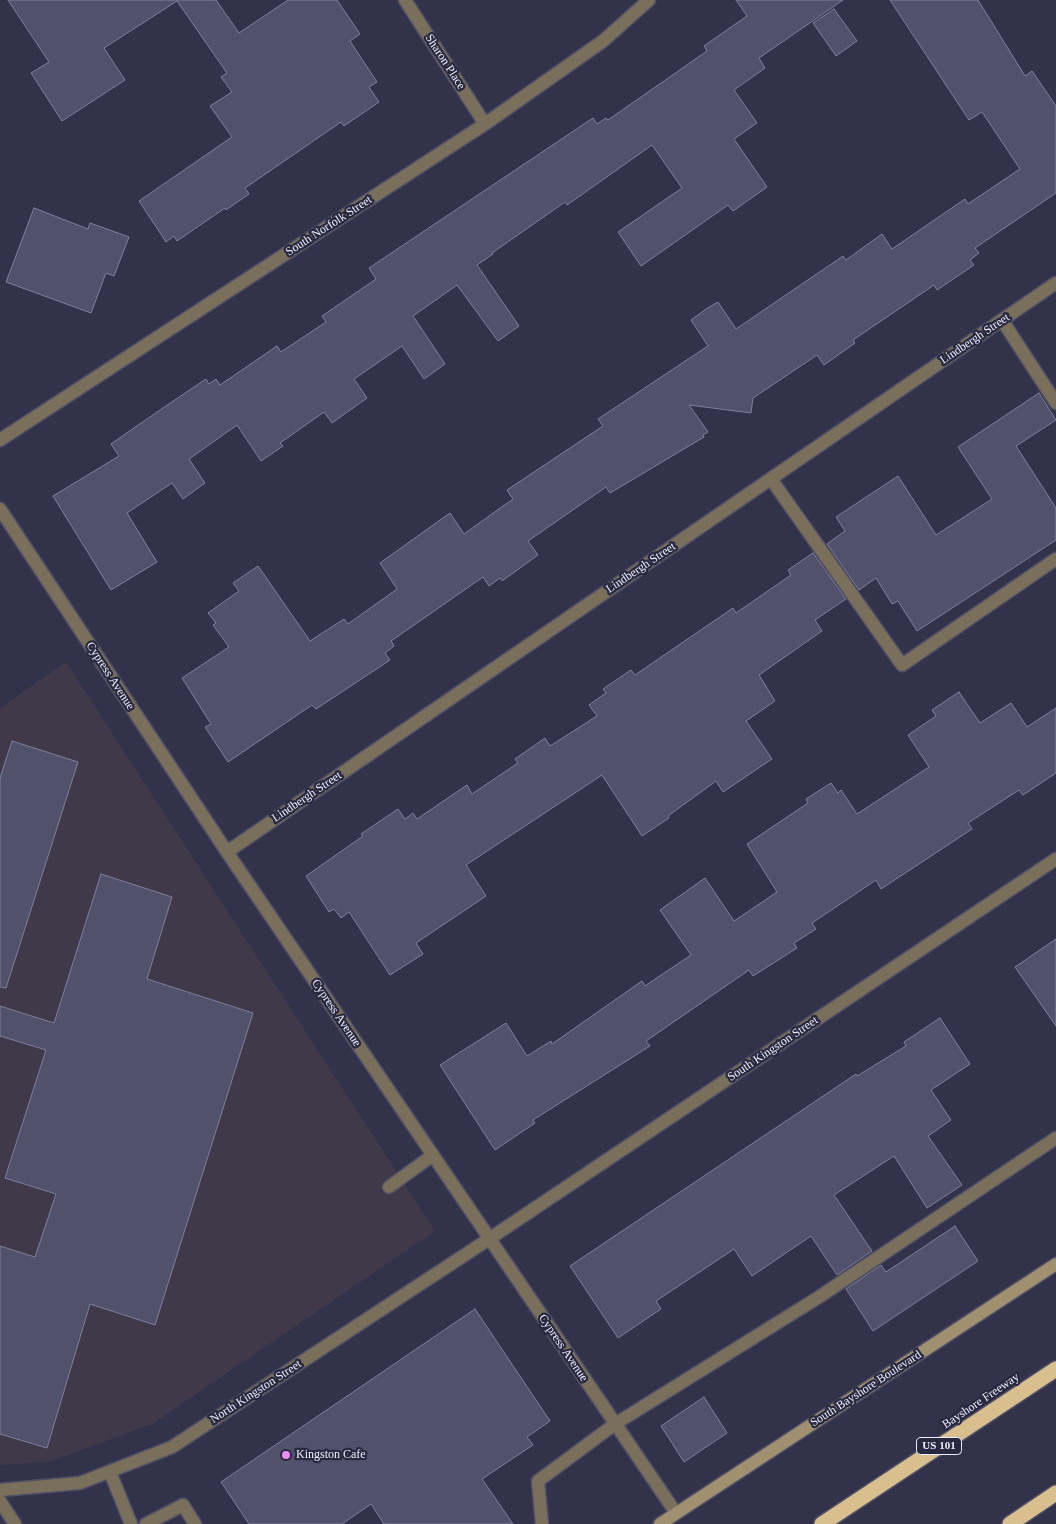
<!DOCTYPE html>
<html>
<head>
<meta charset="utf-8">
<style>
  body { margin:0 }
  canvas { display:block; background:#32324b }
</style>
</head>
<body>
<canvas width="1056" height="1524"></canvas>
<script>
const ctx = document.querySelector('canvas').getContext('2d');
ctx.lineJoin = 'round';
function paint(path, color) {
  ctx.fillStyle = color;
  ctx.fill(path, 'evenodd');
}
function shape(rows) {
  const path = new Path2D();
  for (const r of rows) {
    path.moveTo(r[0], r[1]);
    for (let i = 2; i < r.length; i += 2) path.lineTo(r[i], r[i + 1]);
  }
  return path;
}
function trace(path, color, width, dash) {
  ctx.strokeStyle = color;
  ctx.lineWidth = width;
  ctx.lineCap = dash ? 'butt' : 'round';
  ctx.setLineDash(dash || []);
  ctx.stroke(path);
}
function drawText(font, color, halo, rows, align = 'center') {
  ctx.font = font + ' "Times New Roman",serif';
  ctx.lineWidth = 4.5;
  ctx.setLineDash([]);
  ctx.textBaseline = 'middle';
  ctx.strokeStyle = halo;
  ctx.fillStyle = color;
  for (const [text, x, y, turn = 0] of rows) {
    ctx.save();
    ctx.translate(x, y);
    ctx.rotate((+turn || 0) * Math.PI / 180);
    ctx.textAlign = isNaN(turn) ? turn : align;
    if (halo) ctx.strokeText(text, 0, 0);
    ctx.fillText(text, 0, 0);
    ctx.restore();
  }
}
const education = shape([
  [66,662,435,1231,152,1424,49,1462,0,1465,0,708]
]);
const building = shape([
  [8,0,216,0,239,33,288,0,337,0,360,34,350,41,377,82,369,87,379,102,344,126,341,122,245,188,249,194,226,210,225,208,177,241,174,236,166,242,139,201,232,137,210,106,232,92,221,77,227,73,177,1,104,48,125,80,62,121,31,73,49,62,8,0],
  [736,0,843,0,759,58,765,68,734,90,757,123,734,139,767,187,733,211,728,205,641,266,618,232,682,188,652,145,567,205,565,202,492,253,493,254,477,265,519,326,498,341,457,285,413,316,445,364,424,379,402,346,354,379,367,398,332,423,324,412,280,443,283,446,261,461,237,425,189,459,205,483,183,499,172,483,127,513,157,562,111,590,53,496,119,456,111,444,157,412,206,379,209,384,216,379,220,385,277,346,281,352,326,322,322,316,376,279,369,268,593,118,597,124,606,118,608,120,707,51,704,46,747,16,736,0],
  [890,0,978,0,1025,76,1032,71,1056,106,1056,193,975,248,979,253,970,260,974,265,937,290,934,285,853,340,855,343,824,365,817,355,753,398,751,413,689,405,708,432,703,435,704,437,610,493,606,487,528,541,538,555,502,581,500,578,489,586,483,577,391,641,394,646,385,653,390,660,316,709,312,705,228,762,205,727,211,724,182,678,229,647,213,625,216,623,208,613,239,591,233,583,258,566,310,641,344,619,348,624,397,589,380,563,450,513,464,534,513,499,507,490,603,426,598,419,708,346,691,320,706,309,718,302,736,329,843,256,846,260,882,234,892,249,965,199,968,204,1020,169,982,112,969,120,890,0],
  [834,9,857,41,836,56,813,23,834,9],
  [34,208,88,229,90,223,129,237,114,276,106,273,91,313,6,282,34,208],
  [1039,393,1056,420,1016,446,1056,508,1056,540,917,631,898,601,892,604,876,578,859,590,827,544,845,531,836,517,898,476,936,535,992,499,958,447,1039,393],
  [813,553,846,599,815,620,822,631,759,675,775,701,746,721,772,759,723,792,716,781,668,816,669,818,642,836,602,775,466,865,486,896,416,943,423,954,390,975,349,912,341,918,334,909,329,912,306,876,363,836,361,834,398,809,405,819,413,813,417,819,467,785,472,794,518,763,515,759,545,738,550,746,597,716,589,705,606,693,603,689,631,670,635,675,733,608,736,613,791,575,788,570,813,553],
  [959,692,980,723,1011,703,1027,727,1056,708,1056,773,1023,795,1019,790,968,823,972,829,881,889,876,880,812,923,816,929,794,943,797,948,753,976,749,970,646,1041,650,1046,533,1120,535,1123,495,1150,440,1065,506,1023,527,1056,551,1041,552,1044,642,981,645,986,691,955,660,910,705,878,734,921,777,892,747,844,808,803,806,799,831,783,838,793,841,790,857,814,929,767,908,735,936,716,932,710,959,692],
  [12,741,78,762,6,988,0,987,0,778,12,741],
  [101,874,172,897,147,979,253,1013,155,1325,90,1304,47,1448,0,1434,0,1246,35,1257,56,1194,5,1178,46,1050,0,1036,0,1006,54,1023,101,874],
  [1056,939,1056,1026,1015,967,1056,939],
  [940,1018,970,1064,931,1090,951,1120,928,1136,962,1185,927,1208,894,1156,834,1195,872,1251,837,1275,811,1236,752,1276,734,1249,656,1301,661,1309,618,1338,570,1266,856,1074,857,1076,906,1046,904,1042,940,1018],
  [955,1226,978,1261,873,1331,846,1289,881,1265,886,1272,955,1226],
  [475,1309,550,1421,527,1437,533,1445,482,1479,513,1524,384,1524,371,1504,342,1524,249,1524,221,1482,475,1309],
  [704,1397,727,1433,684,1462,661,1426,704,1397]
]);
const lane = shape([
  [1002,320,1056,403],
  [771,479,902,665,1056,559],
  [389,1187,433,1155],
  [110,1472,131,1524],
  [0,1501,15,1524],
  [146,1524,183,1505,195,1524],
  [542,1524,538,1481,615,1424,819,1297,1056,1138]
]);
const street = shape([
  [405,0,485,124],
  [0,440,485,124,603,41,649,0],
  [0,509,227,852,676,1513],
  [227,852,1056,283],
  [0,1490,80,1483,172,1447,489,1239,1056,859]
]);
const secondary = shape([
  [660,1524,1056,1264]
]);
const highway = shape([
  [822,1524,1056,1369],
  [1010,1524,1056,1493]
]);
const markers = [
  [286,1455,5,"#ec8cfa"]
];
const shields = [
  [939,1446,45]
];
const shieldNames = [
  ["US 101",939,1446]
];
const streetNames = [
  ["Sharon Place",445,62,57],
  ["South Norfolk Street",329,226,-33],
  ["Lindbergh Street",975,339,-34],
  ["Lindbergh Street",641,568,-34],
  ["Cypress Avenue",110,676,57],
  ["Lindbergh Street",307,797,-34],
  ["Cypress Avenue",336,1013,56],
  ["South Kingston Street",773,1049,-34],
  ["Cypress Avenue",563,1348,56],
  ["South Bayshore Boulevard",866,1389,-33],
  ["North Kingston Street",256,1392,-33],
  ["Bayshore Freeway",981,1401,-34]
];
const poiNames = [
  ["Kingston Cafe",296,1455]
];
paint(education, '#3f394a');
paint(building, '#51516c');
trace(building, '#7f7f9d', 1);
trace(lane, '#505067', 15);
trace(street, '#505067', 15);
trace(secondary, '#505067', 15);
trace(highway, '#505067', 18);
trace(lane, '#7a6f5b', 12);
trace(street, '#7a6f5b', 12);
trace(secondary, '#a09070', 12);
trace(highway, '#d9bf8d', 15);
for (const [x, y, r, color] of markers) {
  const dot = new Path2D();
  dot.arc(x, y, r, 0, 2 * Math.PI);
  ctx.fillStyle = color;
  ctx.fill(dot);
  trace(dot, '#282840', 2);
}
for (const [x, y, w] of shields) {
  const box = new Path2D();
  box.roundRect(x - w / 2, y - 8.5, w, 17, 4);
  ctx.fillStyle = '#282840';
  ctx.fill(box);
  trace(box, '#efeffc', 1);
}
drawText('bold 11px', '#efeffc', null, shieldNames);
drawText('12px', '#efeffc', '#282840', streetNames);
drawText('12px', '#efeffc', '#282840', poiNames, 'left');
</script>
</body>
</html>
